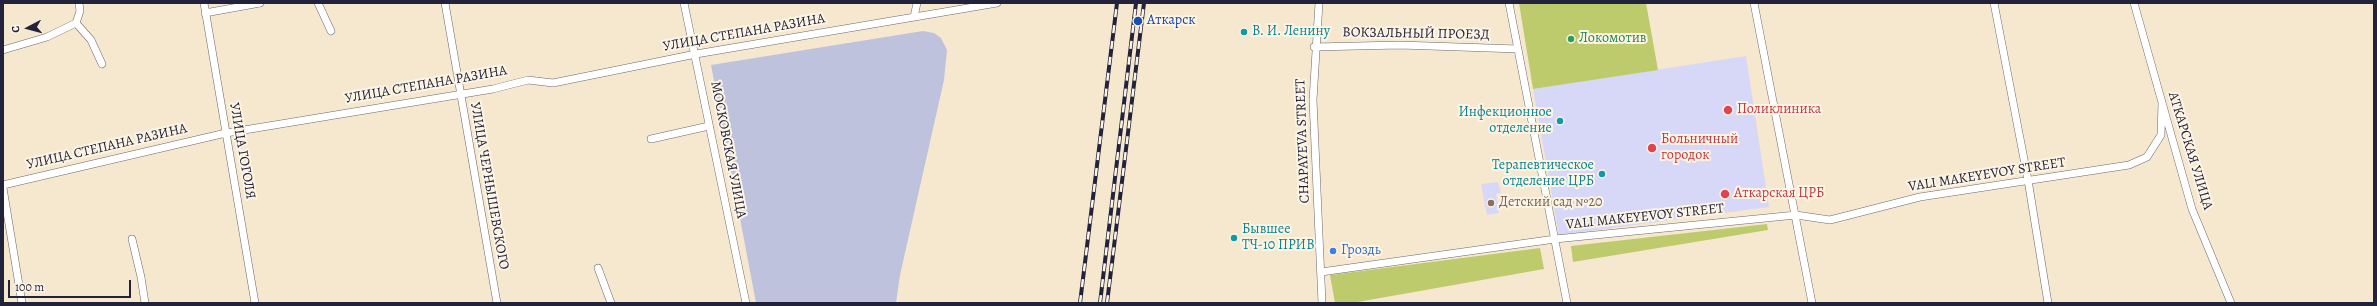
<!DOCTYPE html>
<html>
<head>
<meta charset="utf-8">
<style>
  body { margin:0 }
  #map { position:relative; width:2377px; height:306px; overflow:hidden; background:#f6e8cf; font-family:Alegreya,serif }
  canvas { display:block }
  .frame { position:absolute; inset:0; border:4px solid #22223b; pointer-events:none }
  .north { position:absolute; left:8px; top:8px; width:40px; height:40px; -webkit-text-stroke:3px #fcf5e5; paint-order:stroke; rotate:264deg; font-size:11px; font-weight:700; line-height:16px; text-align:center; color:#22223b }
  .north::after { content:''; display:block; margin:auto; width:14px; height:18px; background:#22223b; clip-path:polygon(50% 0,100% 100%,50% 72%,0 100%) }
  .scale { position:absolute; left:8px; top:280px; width:123px; height:18px; box-sizing:border-box; border:2px solid #22223b; border-top:0; padding-left:5px; font-size:12px; line-height:14px; white-space:nowrap; color:#22223b; -webkit-text-stroke:3px #fcf5e5; paint-order:stroke }
</style>
</head>
<body>
<div id="map">
<canvas width="2377" height="306"></canvas>
<div class="frame"></div>
<div class="north">С</div>
<div class="scale">100 m</div>
</div>
<script>
const ctx = document.querySelector('canvas').getContext('2d');
ctx.lineJoin = 'round';
function paint(path, color) {
  ctx.fillStyle = color;
  ctx.fill(path, 'evenodd');
}
function shape(rows) {
  const path = new Path2D();
  for (const r of rows) {
    path.moveTo(r[0], r[1]);
    for (let i = 2; i < r.length; i += 2) path.lineTo(r[i], r[i + 1]);
  }
  return path;
}
function trace(path, color, width, dash) {
  ctx.strokeStyle = color;
  ctx.lineWidth = width;
  ctx.lineCap = dash ? 'butt' : 'round';
  ctx.setLineDash(dash || []);
  ctx.stroke(path);
}
function drawText(font, color, halo, rows, align = 'center') {
  ctx.font = font + ' Alegreya,serif';
  ctx.lineWidth = 4;
  ctx.setLineDash([]);
  ctx.textBaseline = 'middle';
  ctx.strokeStyle = halo;
  ctx.fillStyle = color;
  for (const [text, x, y, turn = 0] of rows) {
    ctx.save();
    ctx.translate(x, y);
    ctx.rotate((+turn || 0) * Math.PI / 180);
    ctx.textAlign = isNaN(turn) ? turn : align;
    if (halo) ctx.strokeText(text, 0, 0);
    ctx.fillText(text, 0, 0);
    ctx.restore();
  }
}
const built = shape([
  [1746,56,1769,207,1559,235,1533,89],
  [1498,182,1501,193,1496,194,1499,213,1487,215,1481,184]
]);
const industrial = shape([
  [923,31,934,33,941,38,947,50,944,80,900,275,896,303,756,303,711,65]
]);
const green = shape([
  [1519,3,1646,3,1658,70,1533,89],
  [1767,224,1768,230,1573,262,1571,246],
  [1540,248,1544,269,1352,303,1335,303,1330,275]
]);
const street = shape([
  [79,3,80,11,76,23,91,40,102,64],
  [204,3,255,303],
  [318,3,331,31],
  [445,3,497,303],
  [684,3,746,303],
  [1319,3,1313,100,1322,303],
  [1509,3,1567,303],
  [1754,3,1812,303],
  [1994,3,2028,180,2048,303],
  [2134,3,2192,209,2231,303],
  [205,13,260,3],
  [914,17,917,3],
  [1314,47,1400,45,1518,49],
  [3,50,47,37,76,23],
  [651,139,709,126],
  [3,185,226,133,493,89,528,80,553,83,696,54,997,3],
  [3,188,22,303],
  [132,239,141,277,145,303],
  [598,268,611,303],
  [1321,272,1555,239,1796,215,1830,220,1920,197,2129,165,2147,157,2161,135,2162,103]
]);
const rail = shape([
  [1080,303,1117,3],
  [1100,303,1136,3],
  [1107,303,1144,3]
]);
const markers = [
  [1138,21,5,"#1a4fb4"],
  [1244,32,4,"#0f9aa8"],
  [1571,39,4,"#2e9e5b"],
  [1728,110,5,"#e0444e"],
  [1560,121,4,"#0f9aa8"],
  [1652,148,5,"#e0444e"],
  [1602,174,4,"#0f9aa8"],
  [1725,194,5,"#e0444e"],
  [1491,203,4,"#8d6e63"],
  [1234,238,4,"#0f9aa8"],
  [1333,251,4,"#3f7fe0"]
];
const transitNames = [
  ["Аткарск",1147,21]
];
const cultureNames = [
  ["В. И. Ленину",1252,32],
  ["Инфекционное",1552,113,"right"],
  ["отделение",1552,129,"right"],
  ["Терапевтическое",1594,166,"right"],
  ["отделение ЦРБ",1594,182,"right"],
  ["Бывшее",1242,230],
  ["ТЧ-10 ПРИВ",1242,246]
];
const streetNames = [
  ["УЛИЦА СТЕПАНА РАЗИНА",744,33,-10],
  ["ВОКЗАЛЬНЫЙ ПРОЕЗД",1416,34,1],
  ["УЛИЦА СТЕПАНА РАЗИНА",426,85,-10],
  ["CHAPAYEVA STREET",1303,141,-92],
  ["УЛИЦА СТЕПАНА РАЗИНА",107,147,-13],
  ["МОСКОВСКАЯ УЛИЦА",728,150,79],
  ["УЛИЦА ГОГОЛЯ",242,151,80],
  ["АТКАРСКАЯ УЛИЦА",2190,151,73],
  ["VALI MAKEYEVOY STREET",1987,175,-9],
  ["УЛИЦА ЧЕРНЫШЕВСКОГО",489,186,80],
  ["VALI MAKEYEVOY STREET",1645,217,-6]
];
const leisureNames = [
  ["Локомотив",1579,39]
];
const healthNames = [
  ["Поликлиника",1737,110],
  ["Больничный",1661,140],
  ["городок",1661,156],
  ["Аткарская ЦРБ",1734,194]
];
const educationNames = [
  ["Детский сад №20",1499,203]
];
const shopNames = [
  ["Гроздь",1341,251]
];
paint(built, '#d7d7f8');
paint(industrial, '#bfc2dd');
paint(green, '#bdcb6d');
trace(street, '#6c676f', 8);
trace(street, '#fff', 7);
trace(rail, '#22223b', 4);
trace(rail, '#fcf5e5', 2.5, [8]);
for (const [x, y, r, color] of markers) {
  const dot = new Path2D();
  dot.arc(x, y, r, 0, 2 * Math.PI);
  ctx.fillStyle = color;
  ctx.fill(dot);
  trace(dot, '#fcf5e5', 1.5);
}
drawText('14px', '#164399', '#fcf5e5', transitNames, 'left');
drawText('14px', '#0d838f', '#fcf5e5', cultureNames, 'left');
drawText('14px', '#22223b', '#fcf5e5', streetNames);
drawText('14px', '#27864d', '#fcf5e5', leisureNames, 'left');
drawText('14px', '#be3a42', '#fcf5e5', healthNames, 'left');
drawText('14px', '#785e54', '#fcf5e5', educationNames, 'left');
drawText('14px', '#366cbe', '#fcf5e5', shopNames, 'left');
</script>
</body>
</html>
